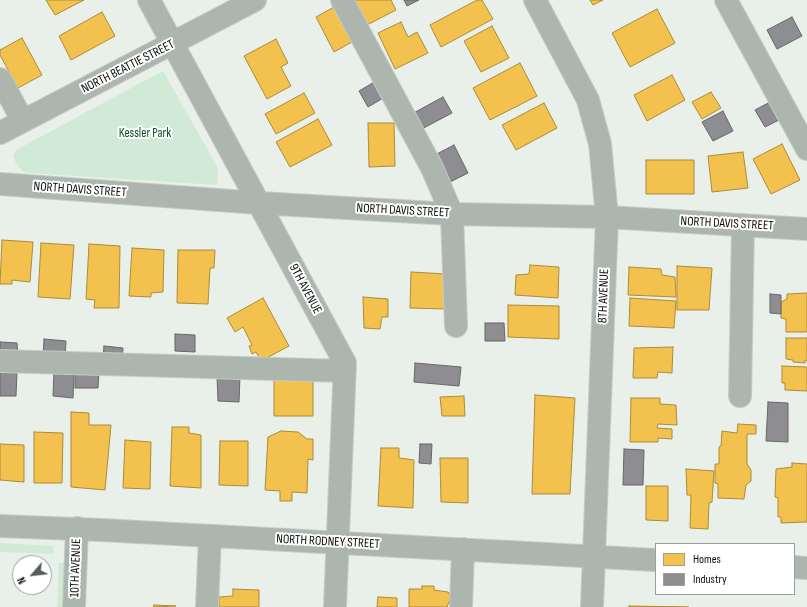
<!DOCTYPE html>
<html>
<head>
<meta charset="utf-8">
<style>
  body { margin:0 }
  #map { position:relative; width:807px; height:607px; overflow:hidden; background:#e8f0e9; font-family:"Sofia Sans Condensed",sans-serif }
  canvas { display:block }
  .legend { position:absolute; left:655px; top:543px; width:140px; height:52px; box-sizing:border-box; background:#fff; border:1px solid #9c9e9d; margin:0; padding:5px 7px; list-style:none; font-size:12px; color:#080d09 }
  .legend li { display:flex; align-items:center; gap:8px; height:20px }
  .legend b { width:20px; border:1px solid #9c9e9d }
  .north { position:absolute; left:12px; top:555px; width:40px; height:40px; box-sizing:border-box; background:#fff; border:1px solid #9c9e9d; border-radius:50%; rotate:242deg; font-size:11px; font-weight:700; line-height:16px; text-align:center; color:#080d09 }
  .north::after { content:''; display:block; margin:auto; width:14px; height:18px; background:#565c57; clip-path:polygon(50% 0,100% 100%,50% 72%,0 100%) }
</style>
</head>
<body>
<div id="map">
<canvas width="807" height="607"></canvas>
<ul class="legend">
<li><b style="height:11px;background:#f2c14e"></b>Homes</li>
<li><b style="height:11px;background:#8d8d92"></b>Industry</li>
</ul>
<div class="north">N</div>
</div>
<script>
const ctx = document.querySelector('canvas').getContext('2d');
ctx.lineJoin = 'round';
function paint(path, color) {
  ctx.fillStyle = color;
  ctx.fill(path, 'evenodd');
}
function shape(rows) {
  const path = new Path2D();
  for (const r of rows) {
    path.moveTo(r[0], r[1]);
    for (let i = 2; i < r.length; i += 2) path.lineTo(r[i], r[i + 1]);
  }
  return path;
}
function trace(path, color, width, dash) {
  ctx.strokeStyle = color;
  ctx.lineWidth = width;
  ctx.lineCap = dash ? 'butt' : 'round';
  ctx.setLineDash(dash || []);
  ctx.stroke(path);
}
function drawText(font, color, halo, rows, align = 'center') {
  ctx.font = font + ' "Sofia Sans Condensed",sans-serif';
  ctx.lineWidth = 4;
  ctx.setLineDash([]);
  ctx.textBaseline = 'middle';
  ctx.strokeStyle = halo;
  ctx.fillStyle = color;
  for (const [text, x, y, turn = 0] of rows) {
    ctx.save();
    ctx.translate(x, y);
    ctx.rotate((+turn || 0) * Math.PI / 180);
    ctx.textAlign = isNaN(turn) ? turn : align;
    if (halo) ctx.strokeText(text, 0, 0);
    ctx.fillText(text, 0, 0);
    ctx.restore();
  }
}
const green = shape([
  [163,71,217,166,218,176,217,185,30,173,24,172,17,165,13,157,16,150],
  [0,543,54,546,53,554,0,552],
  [59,563,66,563,64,607,57,607]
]);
const homes = shape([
  [46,0,84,0,55,15,46,0],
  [348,0,391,0,396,10,363,27,348,0],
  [477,0,482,0,493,19,441,47,430,25,477,0],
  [590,0,603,0,593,5,590,0],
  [334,7,352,42,334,52,316,17,334,7],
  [657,9,675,43,630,67,612,33,657,9],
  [102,12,115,36,71,60,59,36,102,12],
  [401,22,408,37,417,32,428,53,395,69,378,33,401,22],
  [492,26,509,58,481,72,464,41,492,26],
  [22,38,42,75,18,88,0,55,0,50,22,38],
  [276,39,288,63,281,67,291,86,267,99,244,56,276,39],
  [520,63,537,96,490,120,473,88,520,63],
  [672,75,685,100,647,121,634,95,672,75],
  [711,92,721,108,702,119,692,102,711,92],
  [304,93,315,113,276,134,265,114,304,93],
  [544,103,557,128,516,150,502,125,544,103],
  [318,119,332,145,290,167,276,142,318,119],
  [368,123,394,123,395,166,369,167,368,123],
  [782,144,800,180,771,194,753,159,782,144],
  [743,152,748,188,712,192,708,156,743,152],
  [646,160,694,160,694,194,646,194,646,160],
  [2,240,33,242,30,282,12,280,12,284,0,284,2,240],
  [41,243,74,245,70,299,38,297,41,243],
  [89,244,120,246,119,308,94,308,95,300,86,299,89,244],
  [132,248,164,250,163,292,151,293,151,297,129,296,132,248],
  [178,250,215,250,214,268,210,268,208,304,177,303,178,250],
  [530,265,559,267,558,298,515,295,516,275,529,274,530,265],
  [677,266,712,268,709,310,677,310,677,266],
  [629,267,661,269,662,275,675,277,676,297,628,295,629,267],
  [411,272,446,274,445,309,410,308,411,272],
  [807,293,807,332,786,332,786,319,781,318,781,302,787,299,787,294,807,293],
  [363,297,388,299,388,317,382,317,380,329,364,328,363,297],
  [263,298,289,346,261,361,256,352,252,354,249,346,252,345,243,327,235,332,227,318,263,298],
  [630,298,676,301,674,328,629,326,630,298],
  [508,305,559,306,559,339,508,337,508,305],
  [786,338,807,338,807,361,805,360,805,363,793,362,793,360,786,359,786,338],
  [673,347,672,373,658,372,657,378,633,378,634,348,673,347],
  [782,366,807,367,807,391,785,390,785,383,782,383,782,366],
  [274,378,313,380,313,416,274,416,274,378],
  [535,395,575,398,570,494,532,494,535,395],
  [464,396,465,416,442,416,440,397,464,396],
  [631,398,660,398,660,404,676,405,677,425,658,424,657,428,672,429,672,439,658,438,658,442,630,442,631,398],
  [71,412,89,413,89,425,111,425,105,490,71,487,71,412],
  [738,424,756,425,756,434,747,434,747,464,751,470,751,481,746,485,744,499,718,498,718,484,715,483,715,464,719,464,719,447,721,446,722,431,737,433,738,424],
  [172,427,189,427,189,433,201,435,201,488,170,486,172,427],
  [281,431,298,432,307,439,313,439,313,460,308,459,307,493,292,492,292,501,280,501,280,491,265,490,268,437,281,431],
  [34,432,63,433,62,483,34,483,34,432],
  [125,440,151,442,150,489,123,488,125,440],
  [220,441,248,441,248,486,219,485,220,441],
  [0,444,24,445,24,482,0,480,0,444],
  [381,448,399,448,399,458,414,460,413,508,378,506,381,448],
  [440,458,468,458,468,503,441,502,440,458],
  [792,463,807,464,807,522,781,523,781,517,778,517,778,498,775,497,776,469,792,467,792,463],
  [686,469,714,471,712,502,709,503,708,529,690,528,691,495,687,495,686,469],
  [646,486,668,486,668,521,646,520,646,486],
  [422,586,434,586,434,590,448,592,451,597,447,607,409,607,409,589,422,589,422,586],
  [233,589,259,590,259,607,219,607,219,597,233,596,233,589],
  [378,597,397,598,397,607,377,607,378,597],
  [154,605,176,606,153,607,154,605],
  [629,606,689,607,629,607,629,606]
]);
const industry = shape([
  [404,0,419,0,407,6,404,0],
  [792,17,802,36,777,49,767,30,792,17],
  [376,81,385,97,368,107,359,91,376,81],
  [443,97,452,113,416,132,408,116,443,97],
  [772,101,781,119,765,127,755,110,772,101],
  [723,111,733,131,713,141,702,122,723,111],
  [454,145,468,173,448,183,433,156,454,145],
  [770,294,781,295,781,314,770,313,770,294],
  [485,323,504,323,505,341,485,341,485,323],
  [175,334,195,335,195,352,175,351,175,334],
  [44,339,66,341,65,359,43,357,44,339],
  [0,342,17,343,18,356,0,355,0,342],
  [104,346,123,348,122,362,103,360,104,346],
  [415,363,461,367,459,386,414,382,415,363],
  [0,370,17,371,16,396,0,396,0,370],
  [54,371,74,373,73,398,53,396,54,371],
  [75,371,99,372,98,388,75,388,75,371],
  [217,376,240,376,239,402,218,401,217,376],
  [768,402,788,403,788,442,766,441,768,402],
  [420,444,432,444,431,464,419,463,420,444],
  [624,449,644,450,643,485,623,485,624,449]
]);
const minor = shape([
  [149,0,345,363,335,607],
  [342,0,432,168,452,214,456,326],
  [535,0,588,100,600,144,607,217,592,607],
  [726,0,807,149],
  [0,79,23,121],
  [0,133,255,0],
  [0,184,259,203,452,214,607,217,807,229],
  [0,361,344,371],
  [740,396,743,225],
  [0,526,101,530,656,560],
  [794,567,807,568],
  [74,607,77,528],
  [207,607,210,536],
  [461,607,463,549]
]);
const streetNames = [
  ["NORTH BEATTIE STREET",128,67,-27],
  ["NORTH DAVIS STREET",80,190,4],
  ["NORTH DAVIS STREET",403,211,3],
  ["NORTH DAVIS STREET",727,224,3],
  ["9TH AVENUE",305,289,62],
  ["8TH AVENUE",604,296,-88],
  ["NORTH RODNEY STREET",328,542,3],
  ["10TH AVENUE",76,568,-88]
];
const parkNames = [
  ["Kessler Park",145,134]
];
paint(green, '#d1ead5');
paint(homes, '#f2c14e');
trace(homes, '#ac8b39', 1);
paint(industry, '#8d8d92');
trace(industry, '#656769', 1);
trace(minor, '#c5cbc6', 24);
trace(minor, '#adb6ae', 22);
drawText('13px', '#080d09', '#fff', streetNames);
drawText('13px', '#0a4e21', '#fff', parkNames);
</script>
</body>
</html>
